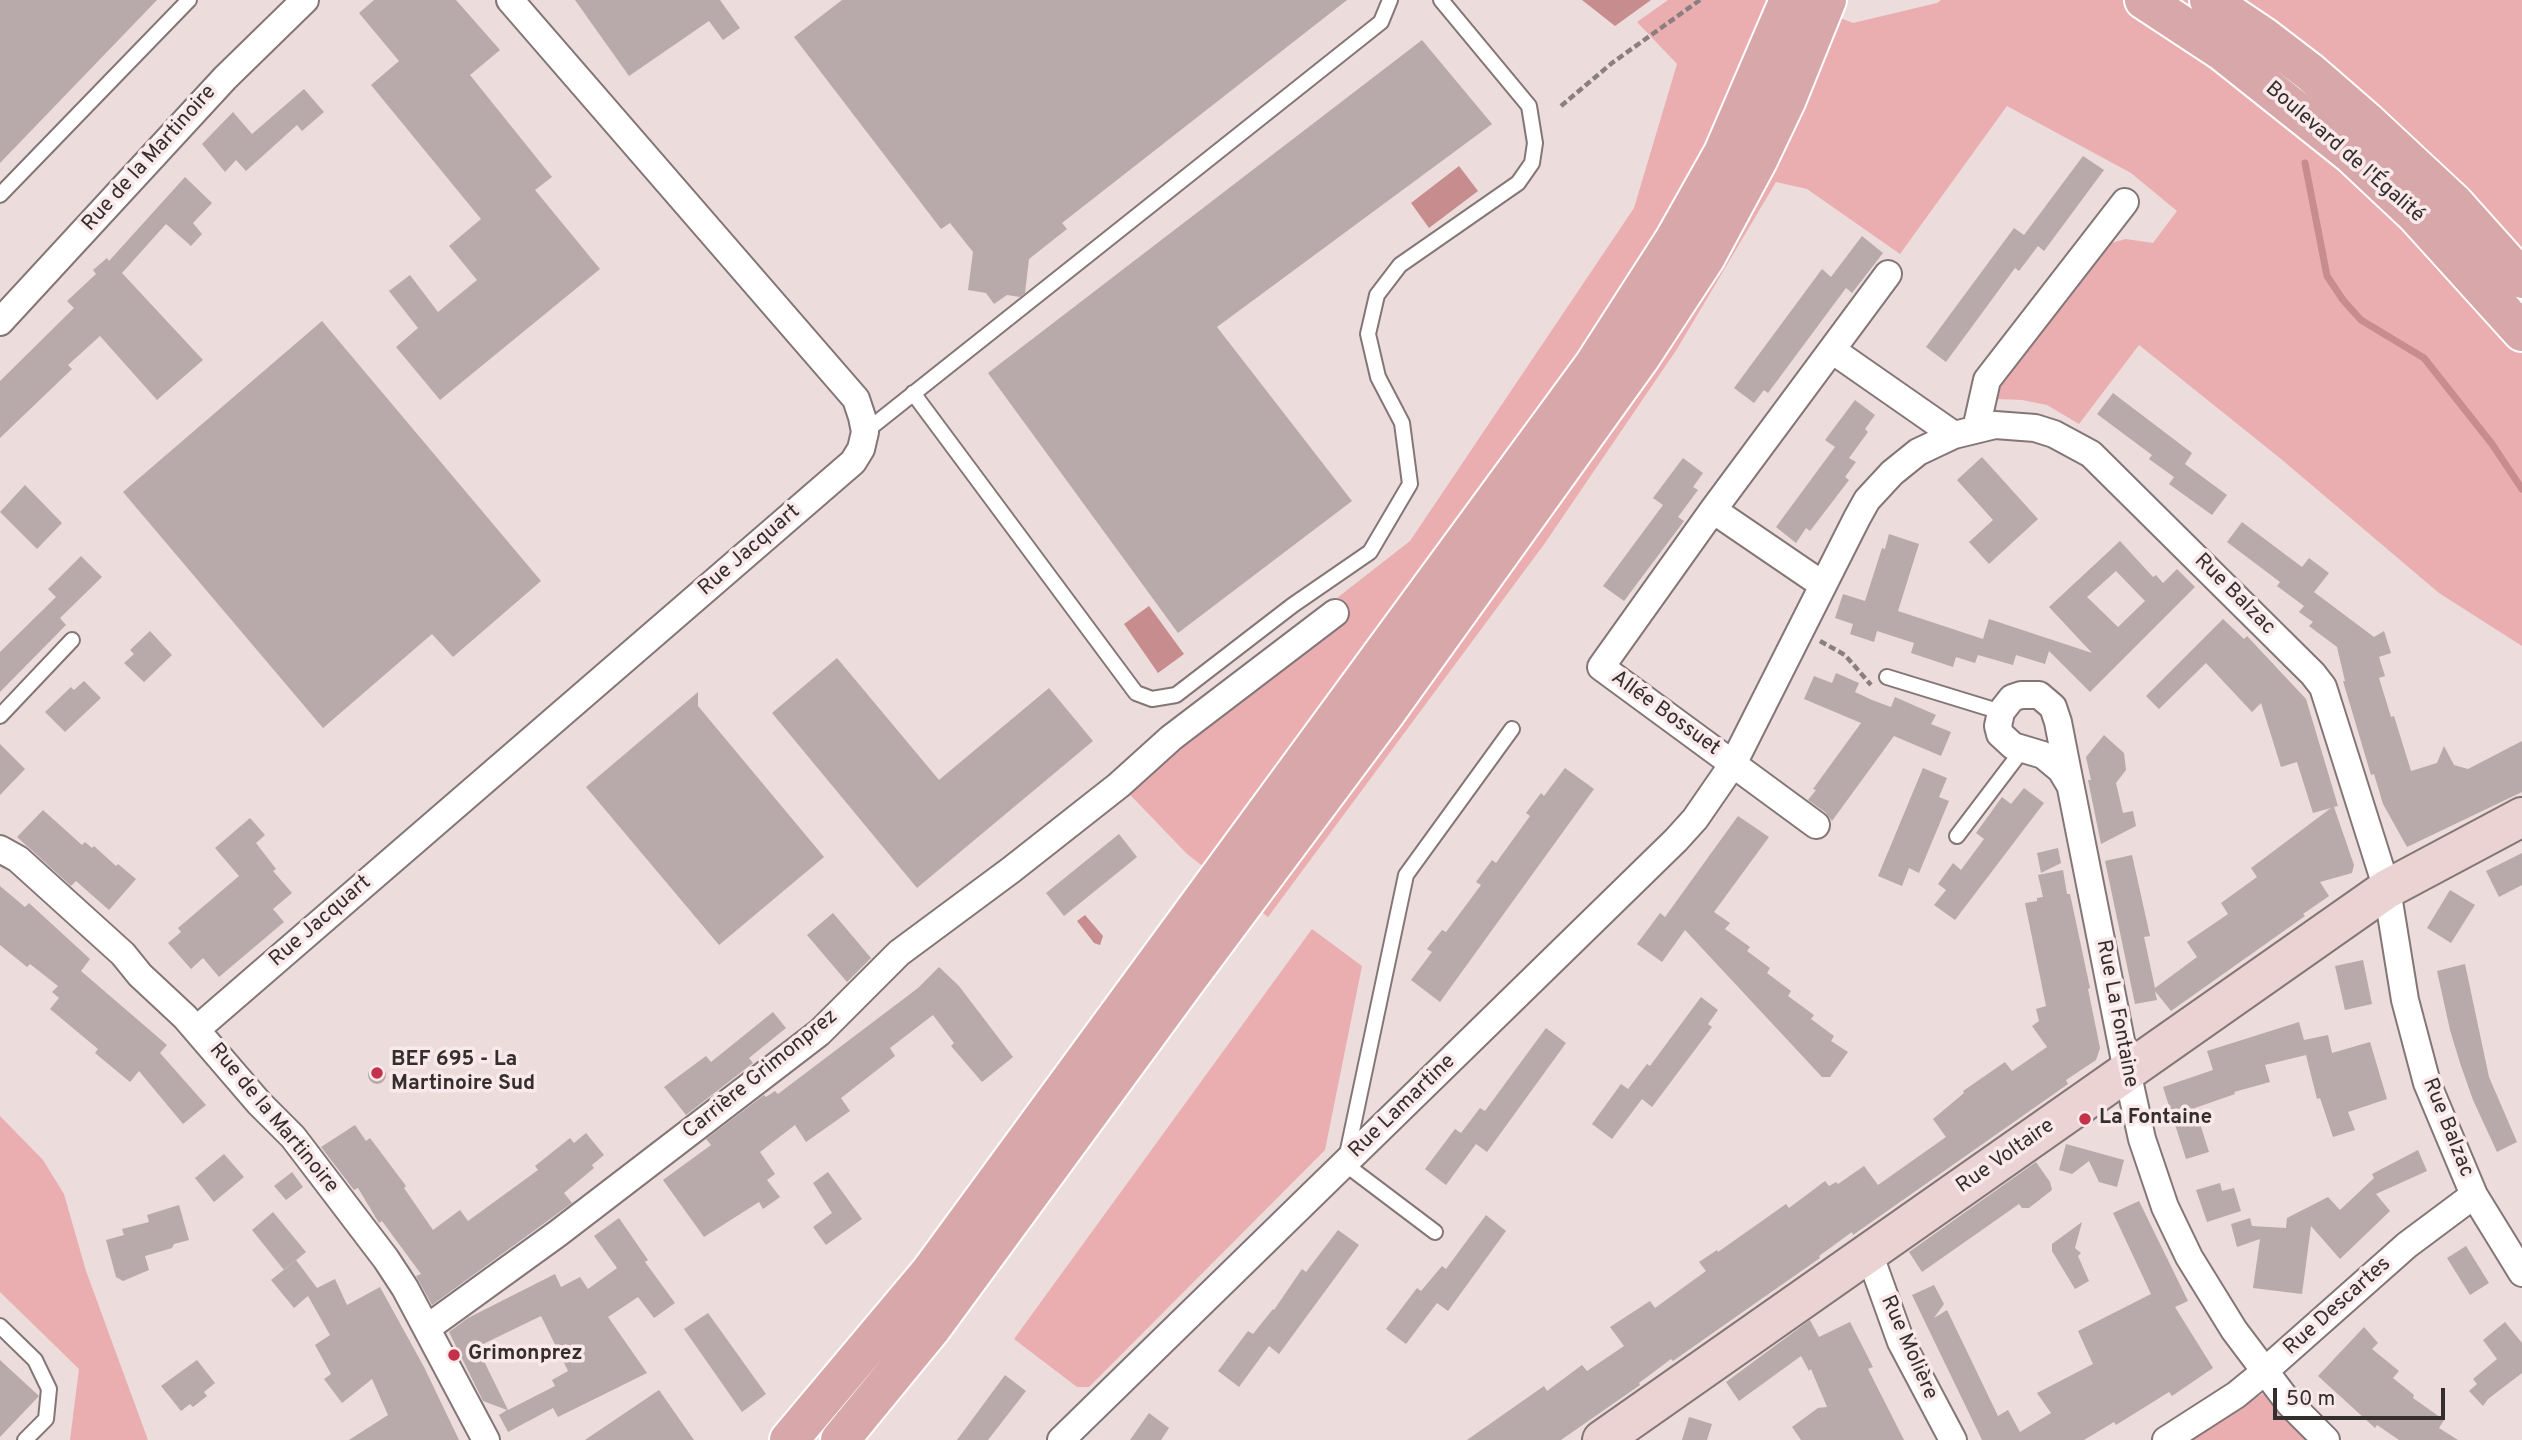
<!DOCTYPE html>
<html>
<head>
<meta charset="utf-8">
<style>
  body { margin:0 }
  #map { position:relative; width:2522px; height:1440px; overflow:hidden; background:#ecdcdc; font-family:Overpass,sans-serif }
  canvas { display:block }
  .scale { position:absolute; left:2273px; top:1388px; width:172px; height:32px; box-sizing:border-box; border:4px solid #342e2e; border-top:0; padding-left:9px; font-size:21px; line-height:24px; white-space:nowrap; color:#342e2e; -webkit-text-stroke:5px #f9e9ea; paint-order:stroke }
</style>
</head>
<body>
<div id="map">
<canvas width="2522" height="1440"></canvas>
<div class="scale">50 m</div>
</div>
<script>
const ctx = document.querySelector('canvas').getContext('2d');
ctx.lineJoin = 'round';
function paint(path, color) {
  ctx.fillStyle = color;
  ctx.fill(path, 'evenodd');
}
function shape(rows) {
  const path = new Path2D();
  for (const r of rows) {
    if (r.length === 3) {
      path.moveTo(r[0] + r[2], r[1]);
      path.arc(r[0], r[1], r[2], 0, 2 * Math.PI);
      continue;
    }
    path.moveTo(r[0], r[1]);
    for (let i = 2; i < r.length; i += 2) path.lineTo(r[i], r[i + 1]);
  }
  return path;
}
function trace(path, color, width, dash) {
  ctx.strokeStyle = color;
  ctx.lineWidth = width;
  ctx.lineCap = dash ? 'butt' : 'round';
  ctx.setLineDash(dash || []);
  ctx.stroke(path);
}
function drawText(font, color, halo, rows, align = 'center') {
  ctx.font = font + ' Overpass,sans-serif';
  ctx.lineWidth = 7;
  ctx.setLineDash([]);
  ctx.textBaseline = 'middle';
  ctx.strokeStyle = halo;
  ctx.fillStyle = color;
  for (const [text, x, y, turn = 0] of rows) {
    ctx.save();
    ctx.translate(x, y);
    ctx.rotate((+turn || 0) * Math.PI / 180);
    ctx.textAlign = isNaN(turn) ? turn : align;
    if (halo) ctx.strokeText(text, 0, 0);
    ctx.fillText(text, 0, 0);
    ctx.restore();
  }
}
const green = shape([
  [1668,0,1793,0,1853,23,1937,3,1941,0,2522,0,2522,646,2439,593,2281,459,2139,345,2079,424,2047,405,2022,400,1996,399,2000,378,2107,244,2126,239,2153,243,2177,211,2131,173,2007,106,1900,254,1807,189,1776,182,1677,349,1545,543,1268,917,1187,854,1113,777,1173,726,1410,541,1634,208,1677,64,1637,22],
  [1312,929,1362,966,1325,1150,1089,1387,1077,1387,1014,1339],
  [0,1116,43,1160,64,1194,86,1271,148,1440,70,1440,79,1369,0,1292],
  [2267,1391,2314,1440,2188,1440]
]);
const water = shape([
  [1582,0,1651,0,1615,26],
  [1459,166,1478,191,1429,228,1411,203],
  [1149,606,1184,654,1158,673,1124,624],
  [1085,915,1103,936,1100,945,1094,943,1077,921]
]);
const stream = shape([
  [2305,163,2327,276,2343,300,2361,320,2424,358,2492,444,2522,489]
]);
const building = shape([
  [0,0,157,0,0,163],
  [374,0,456,0,500,50,470,75,552,177,535,190,600,269,440,400,396,347,418,328,389,291,410,275,438,312,477,280,449,246,481,219,371,85,399,61,359,13],
  [575,0,720,0,740,28,723,40,709,21,629,76],
  [842,0,1347,0,1062,223,1067,229,1029,259,1025,293,1020,297,1007,295,994,304,986,293,968,290,973,252,950,223,941,229,794,37],
  [1422,40,1492,124,1217,327,1352,501,1178,633,988,373],
  [304,89,324,112,302,131,297,125,246,171,236,160,225,172,202,144,233,112,252,134],
  [2083,156,2104,170,2044,251,2038,246,2019,271,2015,268,1946,362,1926,347,2014,228,2024,235],
  [185,177,212,203,193,223,202,234,191,246,166,224,122,273,203,360,157,400,100,336,68,365,72,369,0,438,0,381,74,308,67,301,96,274,93,270,107,258,109,261],
  [1862,236,1883,253,1852,293,1846,288,1768,393,1764,390,1754,403,1734,388,1822,269,1831,277],
  [322,321,541,581,453,657,432,634,323,728,123,492],
  [2113,393,2192,453,2185,464,2227,495,2212,515,2169,484,2174,477,2149,459,2152,455,2097,414],
  [1855,400,1875,415,1865,429,1868,432,1849,458,1856,462,1845,477,1849,480,1810,531,1806,528,1796,543,1776,527,1835,447,1825,440],
  [1982,457,2038,519,1989,564,1969,542,1993,520,1957,480],
  [1683,458,1703,473,1693,487,1698,490,1678,517,1684,521,1624,601,1603,586,1663,505,1653,498],
  [25,485,62,523,37,549,0,512],
  [2242,522,2302,567,2309,558,2329,573,2314,592,2374,637,2384,631,2391,653,2379,657,2385,676,2379,678,2391,717,2394,716,2411,771,2437,763,2444,746,2454,765,2468,769,2522,741,2522,792,2407,847,2383,804,2374,774,2371,775,2343,681,2345,681,2337,647,2309,626,2313,622,2299,612,2304,606,2277,586,2280,582,2227,542],
  [1889,534,1919,544,1898,611,1983,639,1989,619,2092,653,2049,607,2120,541,2153,577,2156,575,2163,583,2177,569,2195,587,2090,692,2049,651,2045,664,2016,655,2013,665,1978,655,1975,663,1956,657,1953,667,1911,653,1914,643,1877,631,1874,642,1850,634,1853,624,1835,618,1843,594,1865,601,1882,548,1885,549],
  [2116,571,2145,601,2118,627,2087,597],
  [81,556,102,577,60,618,66,625,0,692,0,652,56,597,48,589],
  [2223,619,2244,639,2247,636,2306,699,2338,806,2334,807,2354,865,2352,873,2320,882,2329,896,2303,914,2305,916,2171,1011,2155,991,2157,1000,2135,1004,2105,861,2132,855,2150,936,2144,937,2155,988,2197,957,2187,942,2228,914,2221,903,2257,877,2251,868,2331,808,2313,813,2297,762,2281,767,2261,703,2252,712,2206,663,2159,709,2146,696],
  [150,631,172,655,144,682,124,663,134,654,130,650],
  [837,658,939,780,1049,688,1093,741,917,888,772,713],
  [1836,673,1859,683,1855,692,1872,700,1891,707,1895,697,1936,715,1931,724,1951,732,1941,756,1894,736,1832,821,1825,812,1808,800,1816,790,1813,789,1861,723,1804,699,1814,676,1832,683],
  [84,681,101,698,65,732,45,712,71,687,74,690],
  [698,692,698,706,824,857,719,945,586,787],
  [2104,735,2124,753,2126,770,2116,783,2123,813,2133,811,2136,826,2101,844,2088,780,2091,780,2086,757],
  [0,744,25,769,0,795],
  [1565,768,1594,789,1440,1002,1411,980,1432,952,1427,949,1442,930,1446,932,1481,885,1476,882,1492,860,1496,863,1530,816,1526,813,1541,793,1544,796],
  [1923,768,1947,778,1939,797,1949,801,1919,873,1909,868,1902,886,1878,876],
  [2024,788,2044,803,1955,920,1934,905,1946,890,1938,884,1953,863,1961,870,1984,839,1976,833,2002,797,2011,804],
  [43,810,82,845,85,842,92,848,94,846,116,866,118,864,136,879,109,910,76,881,71,886,17,837],
  [1738,816,1769,837,1714,912,1730,923,1725,929,1750,947,1747,951,1770,968,1767,973,1791,991,1788,996,1814,1015,1811,1019,1834,1036,1831,1041,1848,1052,1830,1077,1822,1077,1685,930,1662,962,1637,944,1660,913,1665,917],
  [250,818,265,835,256,843,276,869,273,871,292,893,273,909,284,922,219,977,203,958,191,969,168,943,181,932,178,928,239,876,215,848],
  [1119,834,1137,857,1064,916,1046,893],
  [2058,848,2061,863,2041,873,2037,853],
  [2522,853,2522,885,2499,897,2486,871],
  [2063,870,2067,894,2070,894,2090,988,2088,989,2100,1048,2096,1060,2066,1080,2068,1084,1853,1235,1852,1232,1819,1256,1820,1258,1747,1309,1673,1361,1671,1359,1639,1383,1640,1385,1561,1440,1467,1440,1544,1386,1547,1391,1582,1365,1587,1371,1624,1346,1610,1327,1650,1301,1655,1308,1706,1271,1699,1262,1717,1250,1718,1252,1786,1204,1789,1208,1825,1181,1829,1186,1836,1182,1838,1184,1864,1166,1878,1185,1946,1137,1933,1119,1964,1093,1963,1091,2005,1062,2012,1071,2047,1047,2032,1026,2039,1021,2036,1009,2046,1006,2025,903,2037,901,2037,898,2043,897,2038,875],
  [0,886,25,907,29,903,90,959,81,971,167,1045,160,1053,206,1105,183,1124,139,1071,130,1082,95,1053,98,1049,50,1009,59,998,52,992,58,986,30,964,27,967,0,945],
  [2450,890,2475,905,2451,943,2427,928],
  [833,913,871,958,847,982,807,935],
  [2363,960,2372,1004,2345,1010,2335,966],
  [2465,964,2489,1077,2517,1142,2497,1152,2473,1100,2460,1063,2450,1030,2437,971],
  [939,967,959,986,1013,1057,982,1082,951,1046,954,1043,933,1015,890,1048,895,1056,841,1098,850,1111,806,1142,795,1125,760,1152,775,1174,767,1180,780,1197,763,1209,759,1202,704,1237,663,1180,711,1145,706,1139,764,1095,766,1097,775,1091,778,1094,918,988],
  [1701,997,1718,1010,1708,1024,1712,1027,1652,1107,1642,1099,1612,1139,1592,1124,1621,1084,1628,1089,1647,1064,1650,1066],
  [773,1012,786,1028,749,1058,753,1063,686,1115,664,1087,706,1056,711,1062],
  [2299,1022,2304,1040,2328,1035,2332,1053,2370,1042,2387,1099,2348,1112,2355,1130,2333,1137,2320,1098,2317,1099,2306,1055,2265,1065,2270,1082,2234,1092,2235,1094,2195,1108,2209,1152,2186,1159,2163,1087,2213,1070,2207,1051],
  [1546,1028,1566,1043,1487,1152,1476,1144,1446,1185,1425,1169,1455,1129,1461,1133,1480,1108,1485,1111],
  [377,1075,9],
  [355,1125,366,1141,370,1138,406,1186,404,1188,433,1230,460,1210,468,1221,538,1170,535,1166,570,1138,574,1143,586,1133,604,1155,592,1165,594,1168,564,1193,572,1203,432,1305,416,1276,421,1274,382,1221,379,1223,358,1188,354,1190,321,1147],
  [2066,1144,2124,1160,2117,1187,2099,1182,2089,1161,2072,1174,2059,1170],
  [2418,1150,2427,1171,2376,1194,2390,1211,2340,1259,2311,1226,2302,1294,2253,1288,2260,1239,2237,1247,2231,1224,2250,1218,2252,1226,2286,1228,2287,1218,2328,1197,2340,1210,2374,1178,2372,1174],
  [224,1154,244,1177,214,1202,195,1178],
  [2036,1162,2050,1182,2052,1190,2029,1208,2022,1208,2019,1204,1922,1272,1909,1252],
  [292,1172,303,1187,286,1200,274,1186],
  [828,1172,862,1219,826,1245,813,1227,832,1213,813,1183],
  [2220,1183,2222,1191,2234,1188,2241,1211,2207,1222,2196,1190],
  [2139,1201,2188,1301,2175,1307,2213,1368,2172,1396,2169,1392,2116,1425,2114,1422,2084,1440,1982,1440,1912,1295,1934,1285,1944,1304,1934,1318,1947,1310,1998,1416,2008,1410,2020,1432,2051,1413,2037,1393,2093,1364,2078,1331,2151,1294,2113,1213],
  [179,1205,189,1240,174,1244,172,1248,145,1256,149,1270,123,1281,116,1277,106,1240,124,1235,122,1229,149,1222,147,1215],
  [273,1212,306,1252,284,1270,252,1230],
  [1486,1215,1506,1231,1448,1311,1437,1303,1406,1344,1386,1329,1417,1288,1421,1291,1442,1266,1446,1269],
  [619,1218,648,1260,645,1262,675,1303,654,1318,638,1297,608,1317,647,1373,558,1417,553,1408,508,1432,499,1415,507,1410,483,1401,449,1332,468,1318,555,1274,561,1287,580,1277,588,1289,617,1268,594,1236],
  [541,1316,568,1371,552,1380,555,1386,508,1410,477,1347],
  [2082,1222,2075,1248,2081,1253,2078,1256,2089,1281,2075,1289,2052,1251,2052,1244],
  [1338,1230,1359,1245,1279,1354,1269,1346,1239,1387,1218,1371,1248,1331,1253,1334,1273,1309,1274,1310,1302,1269,1306,1272],
  [2466,1246,2489,1283,2470,1295,2447,1258],
  [296,1260,317,1288,335,1279,347,1305,380,1287,424,1367,459,1440,349,1440,388,1415,372,1379,342,1403,324,1379,331,1374,315,1345,330,1335,308,1296,294,1308,271,1280],
  [708,1313,766,1394,742,1412,684,1329],
  [1810,1320,1819,1337,1850,1322,1873,1367,1868,1369,1904,1440,1801,1440,1792,1427,1818,1408,1827,1407,1811,1369,1809,1371,1801,1356,1739,1401,1726,1382],
  [2505,1322,2522,1343,2522,1373,2488,1399,2483,1406,2469,1391,2477,1384,2473,1379,2497,1359,2483,1340],
  [2364,1327,2378,1343,2372,1349,2399,1371,2393,1378,2414,1395,2413,1398,2444,1420,2439,1428,2458,1440,2399,1440,2377,1425,2375,1428,2318,1376],
  [0,1360,39,1396,0,1437],
  [197,1360,215,1383,204,1392,207,1396,193,1407,190,1404,181,1411,161,1386],
  [1005,1375,1026,1391,988,1440,957,1440],
  [659,1390,694,1440,585,1440],
  [1149,1413,1169,1428,1161,1440,1130,1440],
  [1689,1417,1712,1424,1707,1440,1682,1440]
]);
const path = shape([
  [1561,106,1612,63,1700,0],
  [1820,641,1845,655,1871,685]
]);
const lane = shape([
  [0,195,189,0],
  [913,393,1136,693,1152,699,1176,695,1293,605,1370,552,1410,484,1402,423,1378,377,1368,334,1377,295,1400,265,1518,183,1532,163,1535,143,1529,106,1441,0],
  [865,432,1381,22,1390,0],
  [1887,677,2001,712],
  [0,716,72,640],
  [1957,836,2023,749],
  [1435,1232,1345,1164,1406,875,1512,729],
  [0,1326,35,1360,49,1389,46,1419,25,1440]
]);
const street = shape([
  [0,322,225,78,305,0],
  [1832,350,1954,435],
  [1976,429,1987,380,2125,202],
  [1713,510,1823,585],
  [2070,785,2061,770,2043,755,2013,746,2000,734,1998,726,2001,712,2012,698,2021,695,2039,695,2053,707,2058,722,2065,758,2127,1071,2142,1139,2165,1207,2189,1257,2234,1330,2289,1403,2326,1440],
  [1816,825,1601,667,1713,510,1888,274],
  [0,849,18,859,123,954,140,975,185,1017,259,1103,293,1137,386,1259,405,1288,486,1440],
  [197,1029,853,462,861,449,865,432,862,417,856,399,510,0],
  [1869,1253,1901,1342,1953,1440],
  [427,1328,557,1234,819,1033,899,953,1011,870,1119,785,1171,738,1335,613],
  [1061,1440,1676,840,1695,819,1733,764,1857,518,1867,500,1892,473,1918,452,1954,435,1995,425,2035,428,2054,434,2091,454,2313,674,2323,687,2387,889,2405,1000,2427,1083,2474,1195,2522,1273],
  [2166,1440,2236,1395,2258,1377,2407,1245,2474,1195]
]);
const secondary = shape([
  [1602,1440,2387,889,2522,817]
]);
const primary = shape([
  [2144,0,2223,52,2351,154,2416,215,2522,332],
  [2209,0,2264,37,2311,73,2365,120,2454,203,2522,279],
  [789,1440,930,1272,1593,366,1674,240,1723,153,1789,0],
  [840,1440,931,1329,1186,981,1385,714,1640,358,1706,257,1758,160,1787,99,1827,0]
]);
const markers = [
  [377,1073,7,"#c3324a"],
  [2085,1119,7,"#c3324a"],
  [454,1355,7,"#c3324a"]
];
const streetNames = [
  ["Boulevard de l'Égalité",2344,153,41],
  ["Rue de la Martinoire",150,159,-48],
  ["Rue Jacquart",750,551,-41],
  ["Rue Balzac",2234,595,45],
  ["Allée Bossuet",1665,714,36],
  ["Rue Jacquart",321,922,-41],
  ["Rue La Fontaine",2116,1014,79],
  ["Carrière Grimonprez",761,1075,-39],
  ["Rue Lamartine",1403,1107,-44],
  ["Rue de la Martinoire",273,1119,50],
  ["Rue Balzac",2447,1128,68],
  ["Rue Voltaire",2006,1157,-35],
  ["Rue Descartes",2338,1307,-42],
  ["Rue Molière",1908,1348,66]
];
const poiNames = [
  ["BEF 695 - La",391,1061],
  ["Martinoire Sud",391,1085],
  ["La Fontaine",2099,1119],
  ["Grimonprez",468,1355]
];
paint(green, '#ebaeb0');
paint(water, '#c78c8e');
trace(stream, '#c78c8e', 7);
paint(building, '#b8a9aa');
trace(lane, '#847677', 18);
trace(street, '#847677', 30);
trace(secondary, '#847677', 42);
trace(primary, '#fff', 42);
trace(path, '#8a7f7f', 4.5, [7, 3.5]);
trace(lane, '#fff', 14);
trace(street, '#fff', 26);
trace(secondary, '#ebd3d4', 38);
trace(primary, '#d7a7aa', 38);
for (const [x, y, r, color] of markers) {
  const dot = new Path2D();
  dot.arc(x, y, r, 0, 2 * Math.PI);
  ctx.fillStyle = color;
  ctx.fill(dot);
  trace(dot, '#f9e9ea', 2.5);
}
drawText('21px', '#342e2e', '#f9e9ea', streetNames);
drawText('bold 21px', '#342e2e', '#f9e9ea', poiNames, 'left');
</script>
</body>
</html>
